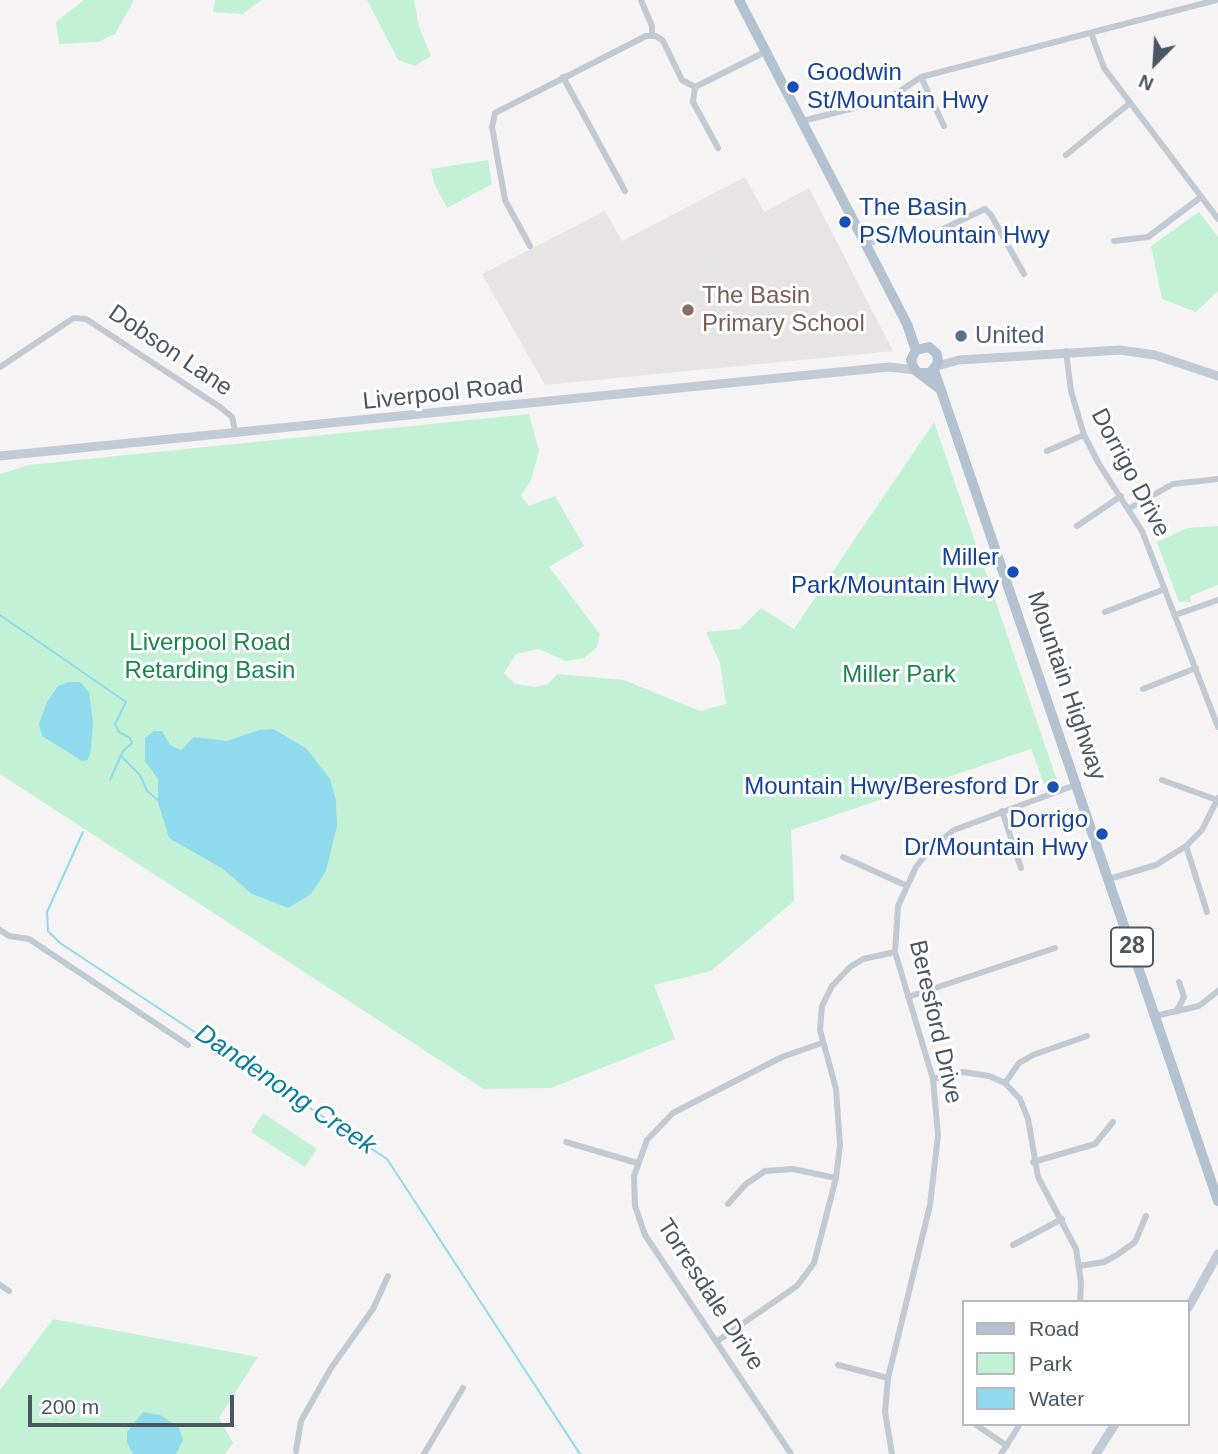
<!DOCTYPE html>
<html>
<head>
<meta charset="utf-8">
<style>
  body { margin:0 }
  #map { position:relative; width:1218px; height:1454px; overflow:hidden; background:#f5f3f3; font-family:Arial,sans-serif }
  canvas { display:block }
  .legend { position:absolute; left:962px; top:1300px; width:228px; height:126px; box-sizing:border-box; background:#fff; border:2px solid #b7bbc0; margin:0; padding:9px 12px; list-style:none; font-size:21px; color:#4a5661 }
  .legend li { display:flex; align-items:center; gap:14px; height:35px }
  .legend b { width:35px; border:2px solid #b7bbc0 }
  .north { position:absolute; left:1120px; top:28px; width:70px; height:70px; -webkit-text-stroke:5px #fff; paint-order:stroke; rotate:204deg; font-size:19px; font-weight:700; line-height:28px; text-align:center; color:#4a5661 }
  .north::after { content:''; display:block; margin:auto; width:24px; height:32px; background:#4a5661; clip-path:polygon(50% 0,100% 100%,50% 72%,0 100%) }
  .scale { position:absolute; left:28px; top:1395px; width:206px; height:32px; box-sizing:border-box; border:4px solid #4a5661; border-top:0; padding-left:9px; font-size:21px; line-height:24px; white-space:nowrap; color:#4a5661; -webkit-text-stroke:5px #fff; paint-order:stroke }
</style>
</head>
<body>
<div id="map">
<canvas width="1218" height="1454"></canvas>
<ul class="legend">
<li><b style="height:9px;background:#b3c2d1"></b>Road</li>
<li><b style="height:19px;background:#c3f1d5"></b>Park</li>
<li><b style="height:19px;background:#90daee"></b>Water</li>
</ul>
<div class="north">N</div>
<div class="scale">200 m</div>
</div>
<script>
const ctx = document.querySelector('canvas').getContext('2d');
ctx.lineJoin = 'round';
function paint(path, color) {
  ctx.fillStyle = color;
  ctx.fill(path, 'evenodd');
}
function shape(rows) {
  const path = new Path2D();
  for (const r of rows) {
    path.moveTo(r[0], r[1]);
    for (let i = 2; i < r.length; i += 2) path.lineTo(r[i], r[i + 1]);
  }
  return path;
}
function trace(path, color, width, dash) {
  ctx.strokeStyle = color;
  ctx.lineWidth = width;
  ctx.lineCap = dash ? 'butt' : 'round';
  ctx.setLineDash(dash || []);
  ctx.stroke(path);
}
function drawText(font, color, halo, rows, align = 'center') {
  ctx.font = font + ' Arial,sans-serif';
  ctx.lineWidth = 6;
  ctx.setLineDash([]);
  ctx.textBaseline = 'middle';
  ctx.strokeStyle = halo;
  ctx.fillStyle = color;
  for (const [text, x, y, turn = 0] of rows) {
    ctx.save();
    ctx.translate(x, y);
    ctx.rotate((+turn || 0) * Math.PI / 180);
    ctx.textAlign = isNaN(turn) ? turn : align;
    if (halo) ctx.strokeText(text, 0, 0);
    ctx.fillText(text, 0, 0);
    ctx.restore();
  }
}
const education = shape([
  [745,177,764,212,809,188,893,351,545,385,482,274,605,211,622,241]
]);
const green = shape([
  [84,0,134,0,115,34,98,42,59,44,56,22],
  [215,0,262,0,242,14,213,12],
  [367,0,414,0,419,27,431,56,415,66,398,60],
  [488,160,492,184,447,208,434,183,431,169],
  [1199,212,1218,237,1218,291,1196,312,1162,299,1151,246],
  [529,414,539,451,531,480,521,496,529,506,555,496,584,546,549,567,600,634,597,647,584,658,565,661,539,649,516,654,504,673,515,684,535,687,548,684,557,674,624,680,700,711,726,704,720,663,706,632,740,629,761,608,794,629,934,422,1057,780,1044,784,1031,749,791,830,794,901,711,971,654,985,675,1039,551,1088,484,1089,0,774,0,474,29,465],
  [1218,526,1218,585,1190,596,1191,602,1179,602,1157,542,1188,528],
  [263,1113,317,1149,305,1167,251,1132],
  [53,1319,258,1357,219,1418,233,1443,225,1454,0,1454,0,1390]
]);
const water = shape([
  [69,682,80,682,89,692,93,723,91,749,88,760,82,761,42,736,39,724,47,702,58,686],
  [273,729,306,748,330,779,336,800,337,826,326,871,311,894,288,908,252,894,223,869,169,838,158,802,158,779,145,761,145,738,154,731,162,731,170,745,181,750,194,737,227,741,259,730],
  [143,1412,160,1415,179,1428,183,1440,176,1454,133,1454,127,1442,127,1432]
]);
const stream = shape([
  [0,615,126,702,115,724,119,732,130,738,132,743,123,751,110,780],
  [122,757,140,775,147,791,158,800],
  [83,832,47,912,48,931,60,943,387,1159,580,1454]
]);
const minor = shape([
  [641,0,652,26,652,36],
  [1091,33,1104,68,1218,219],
  [563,77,625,191],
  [921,77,944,126],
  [695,87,693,102,718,148],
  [802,121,887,100,921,77,1216,0],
  [1066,155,1130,103],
  [1114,241,1148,237,1201,197],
  [866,245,881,238,941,230,985,209,991,215,1024,274],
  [530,246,505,200,492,127,495,113,646,36,656,36,663,41,682,80,695,87,765,52],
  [1066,351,1071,391,1084,435,1099,464,1142,531,1218,727],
  [0,367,66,323,74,318,86,319,220,407,232,417,236,434],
  [1047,451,1084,435],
  [1130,508,1173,484,1218,479],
  [1077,526,1121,496],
  [1105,612,1165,589],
  [1175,615,1218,600],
  [1143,689,1196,668],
  [1162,780,1217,800],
  [1002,811,1021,868],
  [1186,846,1207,912],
  [843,857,905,885],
  [1109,879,1156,865,1186,846,1202,830,1218,798],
  [0,930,9,936,29,939,188,1045],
  [908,997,1055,948],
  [1177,1010,1184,997,1179,982],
  [1155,1016,1199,1006,1218,991],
  [933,1079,963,1072,989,1076,1005,1083,1020,1099,1028,1119,1038,1177,1076,1249,1081,1282,1080,1302],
  [1005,1083,1019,1063,1033,1055,1087,1036],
  [566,1142,637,1163],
  [1033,1162,1095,1144,1113,1122],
  [728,1204,746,1184,765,1171,793,1169,836,1178],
  [1013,1245,1062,1219],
  [1079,1266,1104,1262,1117,1255,1135,1242,1146,1216],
  [0,1285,9,1291],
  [716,1342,797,1286,814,1263,836,1178,840,1145,836,1089,820,1030,822,1006,832,986,850,967,863,959,895,952],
  [838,1365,888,1378],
  [975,1424,1007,1446],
  [296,1451,301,1421,331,1368,373,1309,388,1276],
  [424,1454,463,1388],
  [791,1454,645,1235,635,1206,634,1176,647,1140,673,1113,782,1057,822,1043],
  [892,1454,885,1412,888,1378,930,1205,938,1135,933,1079,895,952,898,906,916,867,931,848,954,830,1078,784],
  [1001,1454,1020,1424]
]);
const secondary = shape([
  [937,366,959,360,1120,350,1155,355,1218,376],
  [0,456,889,367,915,370],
  [1188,1308,1218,1254],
  [1096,1454,1115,1424]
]);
const primary = shape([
  [739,0,907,324,916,350],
  [934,370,1218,1201],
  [921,373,930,373,938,363,937,354,929,347,916,350,911,360,913,366,915,370,940,389]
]);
const markers = [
  [793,87,7,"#1a4fb4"],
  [845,222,7,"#1a4fb4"],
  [688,310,7,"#8d6e63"],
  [961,336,7,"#5c6f8a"],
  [1013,572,7,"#1a4fb4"],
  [1053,787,7,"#1a4fb4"],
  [1102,834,7,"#1a4fb4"]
];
const shields = [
  [1132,947,42]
];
const shieldNames = [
  ["28",1132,947]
];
const transitNames = [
  ["Goodwin",807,73,"left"],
  ["St/Mountain Hwy",807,101,"left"],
  ["The Basin",859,208,"left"],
  ["PS/Mountain Hwy",859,236,"left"],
  ["Miller",999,558],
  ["Park/Mountain Hwy",999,586],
  ["Mountain Hwy/Beresford Dr",1039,787],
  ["Dorrigo",1088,820],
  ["Dr/Mountain Hwy",1088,848]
];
const educationNames = [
  ["The Basin",702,296],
  ["Primary School",702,324]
];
const serviceNames = [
  ["United",975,336]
];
const streetNames = [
  ["Dobson Lane",170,351,34],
  ["Liverpool Road",443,394,-6],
  ["Dorrigo Drive",1130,473,62],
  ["Mountain Highway",1066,686,71],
  ["Beresford Drive",935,1022,77],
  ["Torresdale Drive",710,1295,57]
];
const parkNames = [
  ["Liverpool Road",210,643],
  ["Retarding Basin",210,671],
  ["Miller Park",899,675]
];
const waterNames = [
  ["Dandenong Creek",285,1090,34]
];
paint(education, '#e6e4e5');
paint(green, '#c3f1d5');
paint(water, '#90daee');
trace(stream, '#90daee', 2);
trace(minor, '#c1cad2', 6);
trace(secondary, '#c1cbd6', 9);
trace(primary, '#b3c2d1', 10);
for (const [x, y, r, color] of markers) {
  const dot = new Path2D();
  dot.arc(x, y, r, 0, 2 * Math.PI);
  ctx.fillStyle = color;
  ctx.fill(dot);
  trace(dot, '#fff', 2.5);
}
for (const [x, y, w] of shields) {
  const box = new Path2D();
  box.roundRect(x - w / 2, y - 19.5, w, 39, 5);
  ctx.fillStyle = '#fff';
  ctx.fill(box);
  trace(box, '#4a5661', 2);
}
drawText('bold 23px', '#4a5661', null, shieldNames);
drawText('24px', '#164399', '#fff', transitNames, 'right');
drawText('24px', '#785e54', '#fff', educationNames, 'left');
drawText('24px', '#4e5e75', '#fff', serviceNames, 'left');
drawText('24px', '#4a5661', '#fff', streetNames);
drawText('24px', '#17864f', '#fff', parkNames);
drawText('italic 26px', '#0c7c9b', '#fff', waterNames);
</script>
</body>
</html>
